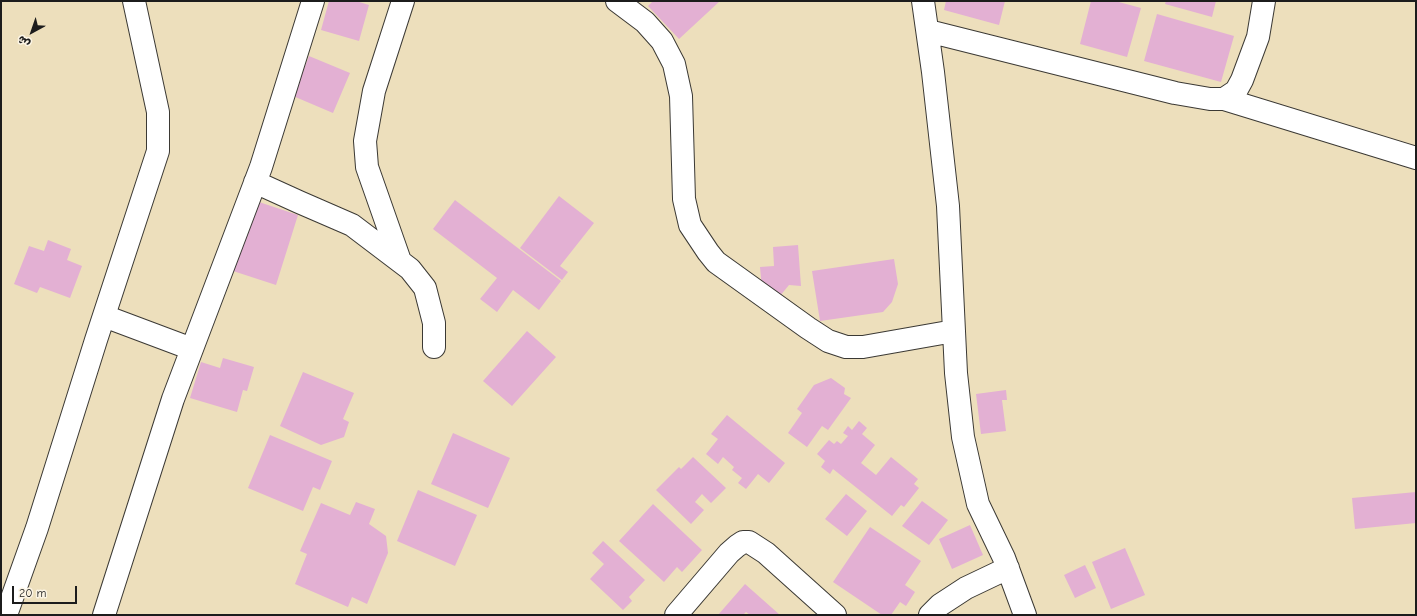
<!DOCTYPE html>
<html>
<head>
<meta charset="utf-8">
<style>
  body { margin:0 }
  #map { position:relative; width:1417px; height:616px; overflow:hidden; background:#eddfbc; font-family:"Comic Neue","Playpen Sans Arabic",sans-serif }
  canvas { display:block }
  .frame { position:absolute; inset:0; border:2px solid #1c1c1c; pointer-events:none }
  .north { position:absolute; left:12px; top:12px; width:40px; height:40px; -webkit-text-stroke:3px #fcf5e5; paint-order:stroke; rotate:220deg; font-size:11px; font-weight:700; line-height:16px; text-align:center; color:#1c1c1c }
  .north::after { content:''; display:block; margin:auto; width:14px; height:18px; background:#1c1c1c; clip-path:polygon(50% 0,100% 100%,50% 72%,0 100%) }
  .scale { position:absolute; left:12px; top:586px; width:65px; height:18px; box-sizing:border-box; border:2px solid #1c1c1c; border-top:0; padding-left:5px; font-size:12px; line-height:14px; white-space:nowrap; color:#1c1c1c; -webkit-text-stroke:3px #fcf5e5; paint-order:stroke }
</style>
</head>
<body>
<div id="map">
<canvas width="1417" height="616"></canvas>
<div class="frame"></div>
<div class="north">ش</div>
<div class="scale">20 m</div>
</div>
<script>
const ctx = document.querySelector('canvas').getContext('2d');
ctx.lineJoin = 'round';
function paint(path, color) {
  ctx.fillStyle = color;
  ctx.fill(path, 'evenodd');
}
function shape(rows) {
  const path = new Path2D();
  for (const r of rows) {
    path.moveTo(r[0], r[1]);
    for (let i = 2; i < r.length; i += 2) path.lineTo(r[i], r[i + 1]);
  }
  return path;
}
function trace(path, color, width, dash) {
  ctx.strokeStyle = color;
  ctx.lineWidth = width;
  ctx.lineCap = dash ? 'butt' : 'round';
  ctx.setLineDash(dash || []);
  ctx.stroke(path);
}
const building = shape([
  [329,1,356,1,369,5,359,41,321,30],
  [653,1,720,1,679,39,648,6],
  [946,1,1005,1,999,25,944,10],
  [1091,1,1115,1,1141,8,1127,57,1080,44],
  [1166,1,1216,1,1212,17,1165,4],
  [1157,14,1234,36,1221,82,1144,61],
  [309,56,350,73,333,113,293,96],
  [559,196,594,223,560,266,568,272,562,280,520,248],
  [455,200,561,281,539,310,513,290,497,312,480,299,497,278,433,229],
  [256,201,298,215,276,285,233,271],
  [48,240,71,249,67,260,82,266,70,298,40,287,37,293,14,284,29,246,44,251],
  [798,245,801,286,789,285,780,296,762,289,760,267,774,266,773,247],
  [894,259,898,284,892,302,883,312,820,321,812,271],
  [527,331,556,357,512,406,483,381],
  [223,358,254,367,247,391,243,390,237,412,190,398,201,362,220,368],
  [303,372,354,393,343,419,349,422,344,437,321,445,280,426],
  [831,378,845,388,844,394,851,398,828,430,822,426,807,447,788,433,802,413,797,409,814,385],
  [1006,390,1007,400,1002,400,1006,431,981,434,976,394],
  [727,415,785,463,769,483,758,474,746,489,738,483,742,478,732,470,734,467,723,457,718,464,706,454,718,439,711,434],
  [859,421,867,428,862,434,875,445,861,463,876,475,891,457,918,479,914,484,919,488,904,507,901,505,892,516,833,469,830,474,821,467,825,461,817,454,829,440,834,444,837,441,841,444,848,436,843,433,848,426,852,430],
  [453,433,510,458,488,508,431,484],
  [270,435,332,461,320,490,313,487,303,511,248,488],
  [693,457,726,488,711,503,702,494,695,502,704,510,691,524,656,490,679,467,681,469],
  [418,490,477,515,455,566,397,541],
  [1416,492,1416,523,1355,529,1352,498],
  [846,494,867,511,847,536,825,519],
  [922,501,948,520,929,545,902,526],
  [356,502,375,509,369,524,386,536,388,553,367,604,352,597,348,607,295,584,307,554,300,551,321,503,350,515],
  [653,504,702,550,682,572,677,567,664,582,619,541],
  [970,525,983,555,952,569,939,539],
  [870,527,921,561,905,585,915,592,906,606,900,602,891,615,882,615,833,582],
  [603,541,645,580,629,597,632,601,623,610,590,579,604,564,592,553],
  [1125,548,1145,595,1111,609,1092,562],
  [1085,565,1096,588,1075,598,1064,575],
  [745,584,780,615,750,615,746,612,743,615,718,615]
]);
const street = shape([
  [617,1,645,22,662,41,674,64,681,96,684,199,690,225,708,252,716,262,808,328,828,341,846,347,863,347,954,331],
  [923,1,933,72,948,206,956,373,963,437,978,504,1004,558,1025,615],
  [928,31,1175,93,1210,99,1224,99,1236,91,1242,80,1258,37,1264,1],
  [1224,99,1416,158],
  [255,182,299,202,352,225,410,269,425,288,434,323,434,347],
  [400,261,367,167,365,141,374,91,403,1],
  [104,316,192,349],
  [6,615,37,528,96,340,158,151,158,112,134,1],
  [104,615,173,399,261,167,313,1],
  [676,615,729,553,737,546,743,542,749,542,766,553,835,615],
  [930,615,940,605,966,588,1008,568]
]);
paint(building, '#e3b0d3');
trace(street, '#3b3934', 24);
trace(street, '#fff', 22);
</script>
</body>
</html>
